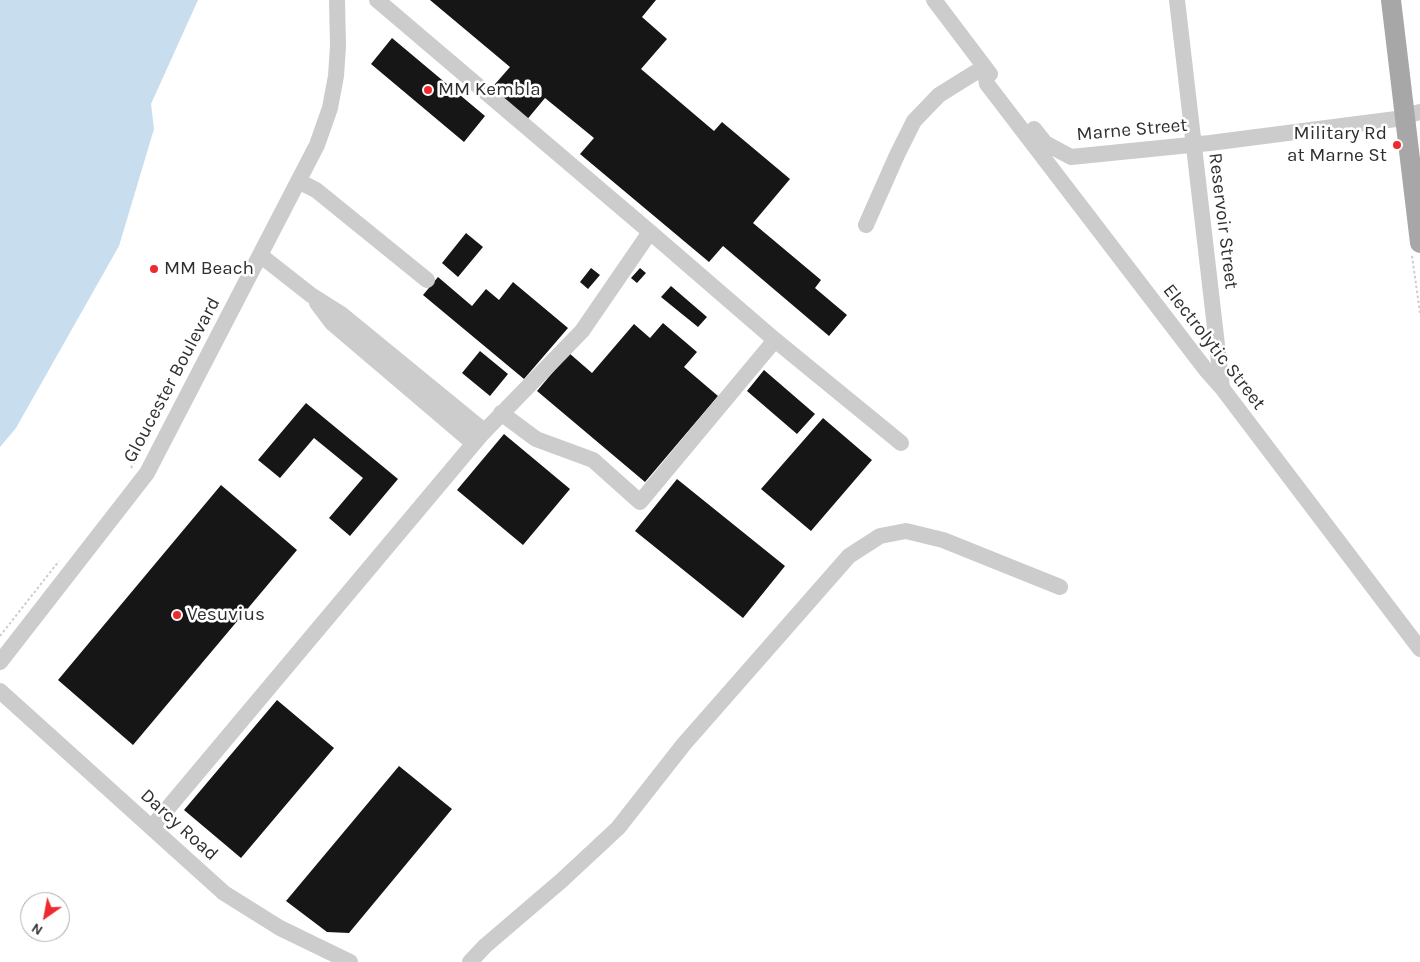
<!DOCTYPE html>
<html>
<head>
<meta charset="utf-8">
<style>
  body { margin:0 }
  #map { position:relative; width:1420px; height:962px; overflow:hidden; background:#fff; font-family:Karla,sans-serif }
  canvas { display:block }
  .north { position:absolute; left:20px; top:892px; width:50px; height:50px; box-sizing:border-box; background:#fff; border:1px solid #acacac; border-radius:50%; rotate:213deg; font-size:14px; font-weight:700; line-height:20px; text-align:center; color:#2f2f2f }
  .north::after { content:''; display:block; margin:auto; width:18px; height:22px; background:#ee292f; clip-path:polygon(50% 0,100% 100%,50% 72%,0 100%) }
</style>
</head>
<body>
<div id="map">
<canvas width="1420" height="962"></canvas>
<div class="north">N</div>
</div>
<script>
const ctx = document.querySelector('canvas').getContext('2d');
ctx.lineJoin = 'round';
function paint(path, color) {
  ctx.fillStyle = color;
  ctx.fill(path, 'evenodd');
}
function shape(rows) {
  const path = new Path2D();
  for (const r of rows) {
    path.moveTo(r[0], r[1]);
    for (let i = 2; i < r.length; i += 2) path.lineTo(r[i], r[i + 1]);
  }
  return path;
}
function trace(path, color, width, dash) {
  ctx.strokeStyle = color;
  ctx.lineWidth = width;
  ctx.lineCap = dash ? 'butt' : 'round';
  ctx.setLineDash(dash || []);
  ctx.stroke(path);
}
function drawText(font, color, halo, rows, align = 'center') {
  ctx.font = font + ' Karla,sans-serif';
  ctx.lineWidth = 5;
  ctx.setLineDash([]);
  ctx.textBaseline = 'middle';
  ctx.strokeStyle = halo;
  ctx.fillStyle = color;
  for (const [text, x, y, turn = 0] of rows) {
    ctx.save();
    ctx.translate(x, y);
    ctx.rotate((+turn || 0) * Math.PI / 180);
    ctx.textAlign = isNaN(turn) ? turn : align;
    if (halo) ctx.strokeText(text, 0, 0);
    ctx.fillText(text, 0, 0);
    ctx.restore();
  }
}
const water = shape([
  [0,0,198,0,151,104,154,129,119,246,16,428,0,447]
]);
const building = shape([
  [430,0,656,0,642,17,667,39,641,69,714,131,722,122,790,179,753,223,821,280,815,288,847,315,829,336,723,246,709,262,580,154,594,138,545,98,525,122,489,91,510,67],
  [392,38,485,116,464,142,371,64],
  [466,233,483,247,458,277,442,263],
  [591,268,600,275,588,289,580,282],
  [640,268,646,273,637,283,631,278],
  [438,277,472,306,486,289,499,300,513,282,568,328,524,379,423,295],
  [671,286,707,317,698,327,661,297],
  [663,323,697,352,684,367,718,396,645,482,537,391,569,353,592,373,634,324,650,338],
  [480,351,508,374,490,396,462,373],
  [764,370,815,414,797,434,747,391],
  [306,403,398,479,350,536,329,518,363,478,314,438,280,478,258,460],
  [823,418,872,460,811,531,761,489],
  [504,434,570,489,523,545,457,490],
  [677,479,785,566,743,618,635,531],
  [221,485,297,550,133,745,58,680],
  [277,700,334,748,241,858,184,810],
  [399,766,452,809,349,933,327,932,286,901]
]);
const path = shape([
  [1412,256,1420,313],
  [131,468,161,413],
  [0,636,59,561]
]);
const minor = shape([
  [377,0,650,232,775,340,901,443],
  [934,0,990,74],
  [1177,0,1222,388],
  [1034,129,1045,143,1071,157,1210,143,1396,119,1420,112],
  [298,181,316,190,427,280],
  [866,225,897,155,914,121,939,95,984,67,987,84,1206,370,1222,388,1420,649],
  [260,255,311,295,341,314,484,431],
  [317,303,332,323,473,443],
  [501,413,536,439,593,460,640,502,775,340],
  [0,662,147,473,317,145,330,108,336,76,338,46,337,0],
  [0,691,224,893,280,928,350,962],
  [152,827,480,436,582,331,650,232],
  [470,962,485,946,561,881,618,828,684,744,849,556,880,536,906,531,943,540,1060,587]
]);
const major = shape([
  [1391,0,1420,243]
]);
const markers = [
  [428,90,5,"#ee292f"],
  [1397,145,5,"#ee292f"],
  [154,269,5,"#ee292f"],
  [177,615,5,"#ee292f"]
];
const poiNames = [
  ["MM Kembla",438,90],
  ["Military Rd",1387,134,"right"],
  ["at Marne St",1387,156,"right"],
  ["MM Beach",164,269],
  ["Vesuvius",187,615]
];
const streetNames = [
  ["Marne Street",1132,130,-5],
  ["Reservoir Street",1223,221,83],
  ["Electrolytic Street",1214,347,52],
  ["Gloucester Boulevard",172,380,-62],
  ["Darcy Road",179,825,42]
];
paint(water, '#c8ddee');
paint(building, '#161616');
trace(path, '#ccc', 2, [2.5, 2.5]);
trace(minor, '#ccc', 16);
trace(major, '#a7a7a7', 20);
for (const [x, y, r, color] of markers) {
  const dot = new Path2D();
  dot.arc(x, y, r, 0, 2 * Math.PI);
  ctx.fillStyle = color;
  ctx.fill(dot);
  trace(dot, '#fff', 2);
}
drawText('19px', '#2f2f2f', '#fff', poiNames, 'left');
drawText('19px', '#2f2f2f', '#fff', streetNames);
</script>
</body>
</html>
